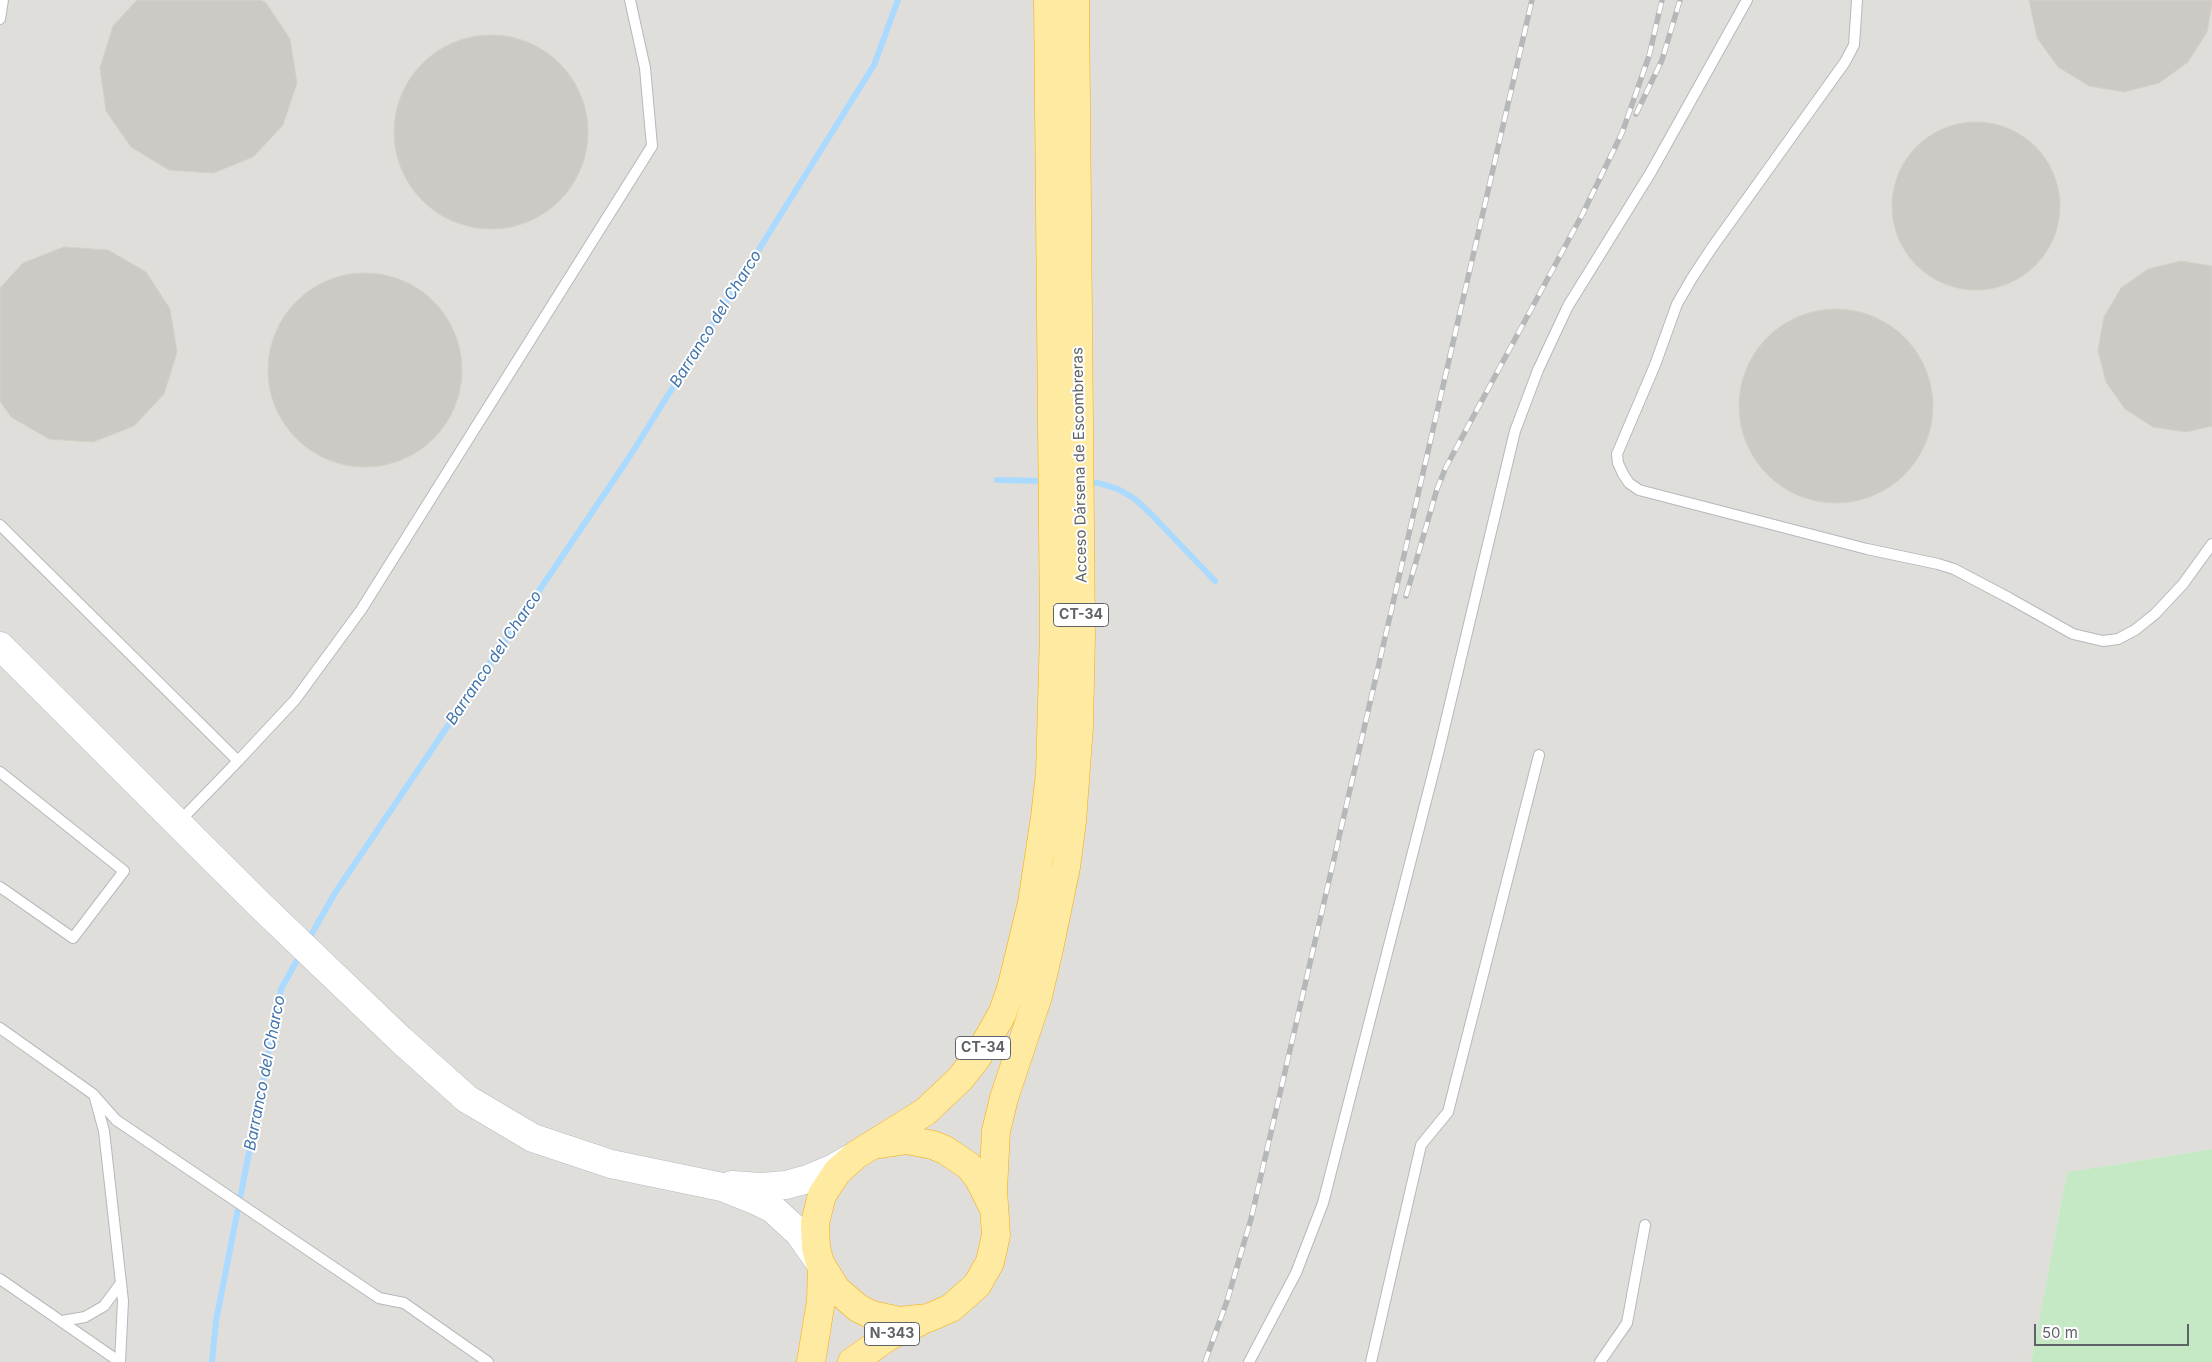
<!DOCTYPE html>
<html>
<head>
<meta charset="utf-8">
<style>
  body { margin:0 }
  #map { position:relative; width:2212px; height:1362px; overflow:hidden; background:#f1efe8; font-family:Inter,sans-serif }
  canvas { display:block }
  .scale { position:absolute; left:2034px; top:1324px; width:155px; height:22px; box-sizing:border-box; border:2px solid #5f6368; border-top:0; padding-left:6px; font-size:15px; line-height:18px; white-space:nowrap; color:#5f6368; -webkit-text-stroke:4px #fff; paint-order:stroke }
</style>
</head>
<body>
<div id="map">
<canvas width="2212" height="1362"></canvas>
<div class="scale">50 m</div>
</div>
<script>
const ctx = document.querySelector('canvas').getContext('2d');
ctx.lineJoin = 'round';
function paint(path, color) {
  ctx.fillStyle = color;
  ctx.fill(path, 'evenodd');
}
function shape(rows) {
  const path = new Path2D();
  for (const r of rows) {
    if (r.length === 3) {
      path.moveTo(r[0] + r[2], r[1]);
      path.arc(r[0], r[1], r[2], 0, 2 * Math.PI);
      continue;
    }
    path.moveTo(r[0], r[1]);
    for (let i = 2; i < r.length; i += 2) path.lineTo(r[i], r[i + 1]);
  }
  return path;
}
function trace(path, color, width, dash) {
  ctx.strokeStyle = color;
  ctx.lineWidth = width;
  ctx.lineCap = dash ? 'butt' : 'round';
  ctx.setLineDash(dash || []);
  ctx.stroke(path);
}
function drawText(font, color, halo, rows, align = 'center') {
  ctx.font = font + ' Inter,sans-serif';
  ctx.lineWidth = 4;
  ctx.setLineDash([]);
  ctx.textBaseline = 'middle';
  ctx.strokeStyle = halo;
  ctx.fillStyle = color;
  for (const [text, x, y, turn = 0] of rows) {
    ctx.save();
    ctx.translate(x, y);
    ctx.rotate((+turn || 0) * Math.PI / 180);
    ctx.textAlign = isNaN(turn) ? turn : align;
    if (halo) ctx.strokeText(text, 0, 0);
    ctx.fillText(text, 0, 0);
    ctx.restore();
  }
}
const industrial = shape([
  [0,0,2212,0,2212,1149,2067,1172,2031,1362,0,1362]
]);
const green = shape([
  [2212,1149,2212,1362,2031,1362,2067,1172]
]);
const stream = shape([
  [997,480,1045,481],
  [1087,482,1098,483,1118,489,1135,499,1150,513,1215,581],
  [307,942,335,893,630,456,874,65,898,0],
  [212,1362,216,1321,281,989,301,953]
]);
const building = shape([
  [137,0,261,0,266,3,290,39,297,83,283,125,253,157,213,173,169,170,131,147,106,111,100,68,113,26,137,0],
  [2029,0,2212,0,2212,4,2207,32,2188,62,2159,83,2124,92,2089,86,2058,67,2037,38,2029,0],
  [491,132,97],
  [1976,206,84],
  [64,247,108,250,146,272,170,309,177,352,164,394,134,426,93,442,49,439,11,417,0,401,0,288,23,263,64,247],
  [2181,261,2212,266,2212,426,2186,432,2153,427,2125,409,2106,382,2098,350,2104,317,2121,288,2148,269,2181,261],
  [365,370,97],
  [1836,406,97]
]);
const service = shape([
  [1857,0,1854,45,1845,62,1711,249,1692,278,1677,304,1655,365,1617,454,1618,463,1623,474,1629,483,1639,490,1867,549,1938,564,1954,569,2009,598,2073,634,2103,641,2118,639,2135,630,2155,614,2183,584,2212,544],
  [0,19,3,0],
  [0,525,238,761,178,823],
  [238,761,295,700,361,610,652,146,645,68,630,0],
  [0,772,124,871,73,938,0,887],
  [0,1028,93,1094,116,1120,379,1298,404,1303,488,1362],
  [95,1098,104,1131,123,1301,120,1362],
  [0,1279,120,1362],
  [62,1321,85,1317,104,1306,121,1283],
  [1249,1362,1296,1273,1323,1203,1439,750,1515,431,1538,370,1568,306,1651,172,1747,0],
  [1371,1362,1421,1145,1448,1112,1539,755],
  [1600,1362,1627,1323,1645,1225]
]);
const secondary = shape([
  [0,646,259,904,400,1039,467,1099,533,1138,611,1164,722,1187,757,1201,773,1209,799,1233,820,1263],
  [732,1185,761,1187,786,1185,808,1179,832,1169,851,1158]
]);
const trunk = shape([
  [1048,0,1054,634,1050,773,1045,817,1032,903,1011,989,1002,1014,978,1056,960,1079,925,1112,856,1155,837,1172,822,1195,815,1223,816,1248,820,1263,836,1289,858,1308,872,1315,899,1321,928,1318,951,1308,977,1285,990,1262,996,1235,993,1190,996,1131,1004,1098,1038,996,1049,949,1066,867,1072,821,1079,726,1081,635,1075,0],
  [880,1144,907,1140,933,1145,945,1150,969,1166,979,1179,992,1205],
  [811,1362,821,1301,822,1266],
  [852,1362,889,1336,919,1322]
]);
const rail = shape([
  [1636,114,1662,60,1680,0],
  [1406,596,1437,489,1446,467,1582,215,1622,133,1649,56,1662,0],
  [1205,1362,1227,1301,1251,1219,1532,0]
]);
const shields = [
  [1081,615,55],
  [983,1048,55],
  [892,1334,55]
];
const shieldNames = [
  ["CT-34",1081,615],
  ["CT-34",983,1048],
  ["N-343",892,1334]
];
const streetNames = [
  ["Acceso Dársena de Escombreras",1080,465,-91]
];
const waterNames = [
  ["Barranco del Charco",716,319,-58],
  ["Barranco del Charco",494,658,-56],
  ["Barranco del Charco",265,1073,-79]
];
paint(industrial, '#e0deda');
paint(green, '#c5e8c5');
trace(stream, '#aadaff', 6);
paint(building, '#cccac5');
trace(building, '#d6d1c6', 1);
trace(service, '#b5b8bc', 12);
trace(secondary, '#b6babf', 29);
trace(trunk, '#f9ab00', 29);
trace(service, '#fff', 10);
trace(secondary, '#fff', 28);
trace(trunk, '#feeaa1', 28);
trace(rail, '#b6b7b8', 5.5);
trace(rail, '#fff', 4, [11]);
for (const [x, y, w] of shields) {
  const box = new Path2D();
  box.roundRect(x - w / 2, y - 11.5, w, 23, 4);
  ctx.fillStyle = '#fff';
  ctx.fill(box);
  trace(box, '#5f6368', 1);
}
drawText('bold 14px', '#5f6368', null, shieldNames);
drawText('15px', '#5f6368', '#fff', streetNames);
drawText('italic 16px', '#4174aa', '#fff', waterNames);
</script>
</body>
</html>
